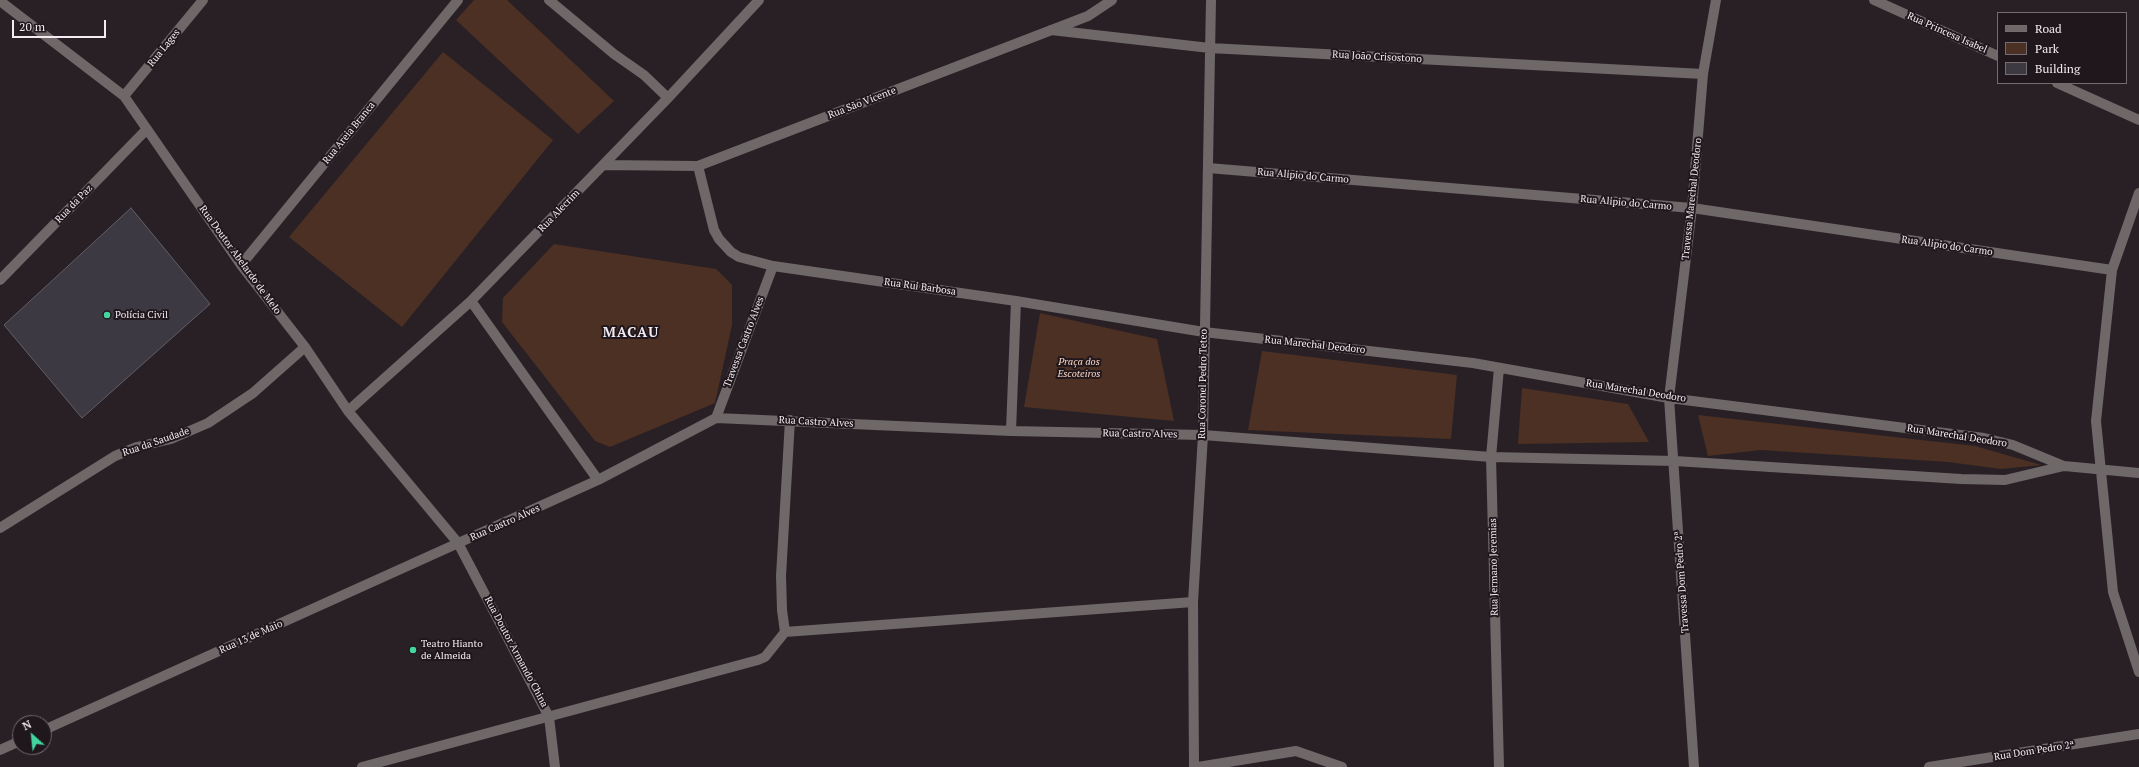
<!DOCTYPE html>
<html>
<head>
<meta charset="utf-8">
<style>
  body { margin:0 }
  #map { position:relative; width:2139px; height:767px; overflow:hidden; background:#292026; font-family:"PT Serif",serif }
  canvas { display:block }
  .legend { position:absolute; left:1997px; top:12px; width:130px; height:72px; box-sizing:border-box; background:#20171d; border:1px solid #746c71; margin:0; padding:5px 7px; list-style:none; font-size:12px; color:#f2ecf0 }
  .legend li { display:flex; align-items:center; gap:8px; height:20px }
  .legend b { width:20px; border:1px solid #746c71 }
  .north { position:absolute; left:12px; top:715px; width:40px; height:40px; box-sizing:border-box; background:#20171d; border:1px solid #746c71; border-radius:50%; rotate:333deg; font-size:11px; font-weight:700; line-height:16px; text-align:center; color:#f2ecf0 }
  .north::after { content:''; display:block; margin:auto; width:14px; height:18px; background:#44d49f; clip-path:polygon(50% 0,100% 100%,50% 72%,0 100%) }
  .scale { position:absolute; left:12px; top:20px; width:94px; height:18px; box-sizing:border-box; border:2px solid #f2ecf0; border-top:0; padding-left:5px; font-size:12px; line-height:14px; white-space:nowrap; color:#f2ecf0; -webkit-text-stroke:3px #20171d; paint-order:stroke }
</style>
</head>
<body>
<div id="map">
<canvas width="2139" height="767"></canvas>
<ul class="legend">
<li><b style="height:5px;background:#6e6869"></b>Road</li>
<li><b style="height:11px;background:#4b3023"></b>Park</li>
<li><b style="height:11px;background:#3c3942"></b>Building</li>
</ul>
<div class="north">N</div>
<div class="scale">20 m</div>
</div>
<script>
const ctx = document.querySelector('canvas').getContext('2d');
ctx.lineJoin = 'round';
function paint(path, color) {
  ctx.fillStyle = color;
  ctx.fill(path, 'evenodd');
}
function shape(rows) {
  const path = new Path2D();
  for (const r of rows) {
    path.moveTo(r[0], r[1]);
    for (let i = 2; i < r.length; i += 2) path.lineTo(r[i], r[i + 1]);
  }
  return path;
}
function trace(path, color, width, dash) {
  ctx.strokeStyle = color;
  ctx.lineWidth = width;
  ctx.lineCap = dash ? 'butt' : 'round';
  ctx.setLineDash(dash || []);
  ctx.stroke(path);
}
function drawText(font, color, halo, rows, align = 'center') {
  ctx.font = font + ' "PT Serif",serif';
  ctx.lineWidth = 4;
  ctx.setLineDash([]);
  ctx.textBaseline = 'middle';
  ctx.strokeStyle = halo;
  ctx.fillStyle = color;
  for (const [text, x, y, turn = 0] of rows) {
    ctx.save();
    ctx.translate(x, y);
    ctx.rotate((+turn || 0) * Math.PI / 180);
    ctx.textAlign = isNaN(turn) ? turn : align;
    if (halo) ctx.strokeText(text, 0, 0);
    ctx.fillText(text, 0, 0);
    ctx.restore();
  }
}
const green = shape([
  [474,0,507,0,614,101,578,134,456,20],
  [443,52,553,140,402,327,289,237],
  [554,244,716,269,732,285,732,325,715,403,610,447,595,441,502,322,503,298],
  [1040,313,1157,339,1174,421,1024,407],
  [1262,351,1457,375,1451,439,1248,430],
  [1522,388,1628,404,1649,442,1518,444],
  [1698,415,1975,446,2041,465,2001,469,1948,462,1761,450,1708,456]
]);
const building = shape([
  [131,208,210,304,82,418,4,325,131,208]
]);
const lane = shape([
  [1208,168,1692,208,2112,270],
  [790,420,781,576,782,610,785,632,1193,602],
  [362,767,758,660,765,657,785,632]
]);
const street = shape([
  [549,0,614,54,644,75,668,98],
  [1874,0,1998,56],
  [0,1,124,96,241,265,305,347,348,411,458,543,549,717,555,767],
  [1051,30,1210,48,1703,74],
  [2057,83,2139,120],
  [124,96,203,0],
  [603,165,698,166,1088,16,1112,0],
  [698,166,714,230,719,239,731,252,739,257,773,266,1016,301,1204,332,1473,363,1669,398,1984,438,2013,445,2064,466,2139,473],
  [2139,193,2112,270,2096,421,2113,592,2139,672],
  [241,265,458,0],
  [0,280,147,129],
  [471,301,598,480],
  [348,411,471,301,668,98,759,0],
  [716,418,773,266],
  [1011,431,1016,301],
  [0,528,115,456,137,447,171,439,208,423,253,393,305,347],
  [44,730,598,480,716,418,1011,431,1203,435,1491,457,1675,461,1961,479,2005,480,2064,466],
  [0,750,20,741],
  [1194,767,1193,602,1203,435,1211,0],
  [1198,767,1296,751,1342,767],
  [1499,767,1491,457,1499,368],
  [1694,767,1669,398,1692,208,1703,74,1716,0],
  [1929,767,2139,734]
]);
const markers = [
  [107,315,4,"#44d49f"],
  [413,650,4,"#44d49f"]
];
const streetNames = [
  ["Rua Princesa Isabel",1947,33,24],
  ["Rua Lages",164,48,-51],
  ["Rua João Crisostono",1377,57,3],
  ["Rua São Vicente",862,103,-21],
  ["Rua Areia Branca",349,133,-51],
  ["Rua Alipio do Carmo",1303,176,5],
  ["Travessa Marechal Deodoro",1692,199,-84],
  ["Rua Alipio do Carmo",1626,203,5],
  ["Rua da Paz",74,204,-46],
  ["Rua Alecrim",559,211,-46],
  ["Rua Alipio do Carmo",1947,246,8],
  ["Rua Doutor Abelardo de Melo",240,260,54],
  ["Rua Rui Barbosa",920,287,8],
  ["Travessa Castro Alves",744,342,-69],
  ["Rua Marechal Deodoro",1315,345,6],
  ["Rua Coronel Pedro Teteo",1203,384,-89],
  ["Rua Marechal Deodoro",1636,391,9],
  ["Rua Castro Alves",816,422,3],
  ["Rua Castro Alves",1140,434,1],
  ["Rua Marechal Deodoro",1957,436,9],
  ["Rua da Saudade",156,442,-19],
  ["Rua Castro Alves",505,523,-24],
  ["Rua Jermano Jeremias",1494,567,-91],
  ["Travessa Dom Pedro 2ª",1682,582,-94],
  ["Rua 13 de Maio",251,637,-24],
  ["Rua Doutor Armando China",516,652,62],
  ["Rua Dom Pedro 2ª",2034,751,-9]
];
const poiNames = [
  ["Polícia Civil",115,315],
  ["Teatro Hianto",421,644],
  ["de Almeida",421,656]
];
const parkNames = [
  ["Praça dos",1079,362],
  ["Escoteiros",1079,374]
];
const districtNames = [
  ["MACAU",631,333]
];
paint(green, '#4b3023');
paint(building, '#3c3942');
trace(building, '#625e69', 1);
trace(lane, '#6e6869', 10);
trace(street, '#6e6869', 10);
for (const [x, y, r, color] of markers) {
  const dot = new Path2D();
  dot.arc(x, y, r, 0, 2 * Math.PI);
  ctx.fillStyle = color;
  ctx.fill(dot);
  trace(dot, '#20171d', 1.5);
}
drawText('10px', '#f2ecf0', '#20171d', streetNames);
drawText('10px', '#f2ecf0', '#20171d', poiNames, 'left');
drawText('italic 10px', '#f8d3c1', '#20171d', parkNames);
ctx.letterSpacing = '1px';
drawText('bold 14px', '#f2ecf0', '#20171d', districtNames);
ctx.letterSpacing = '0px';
</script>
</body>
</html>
